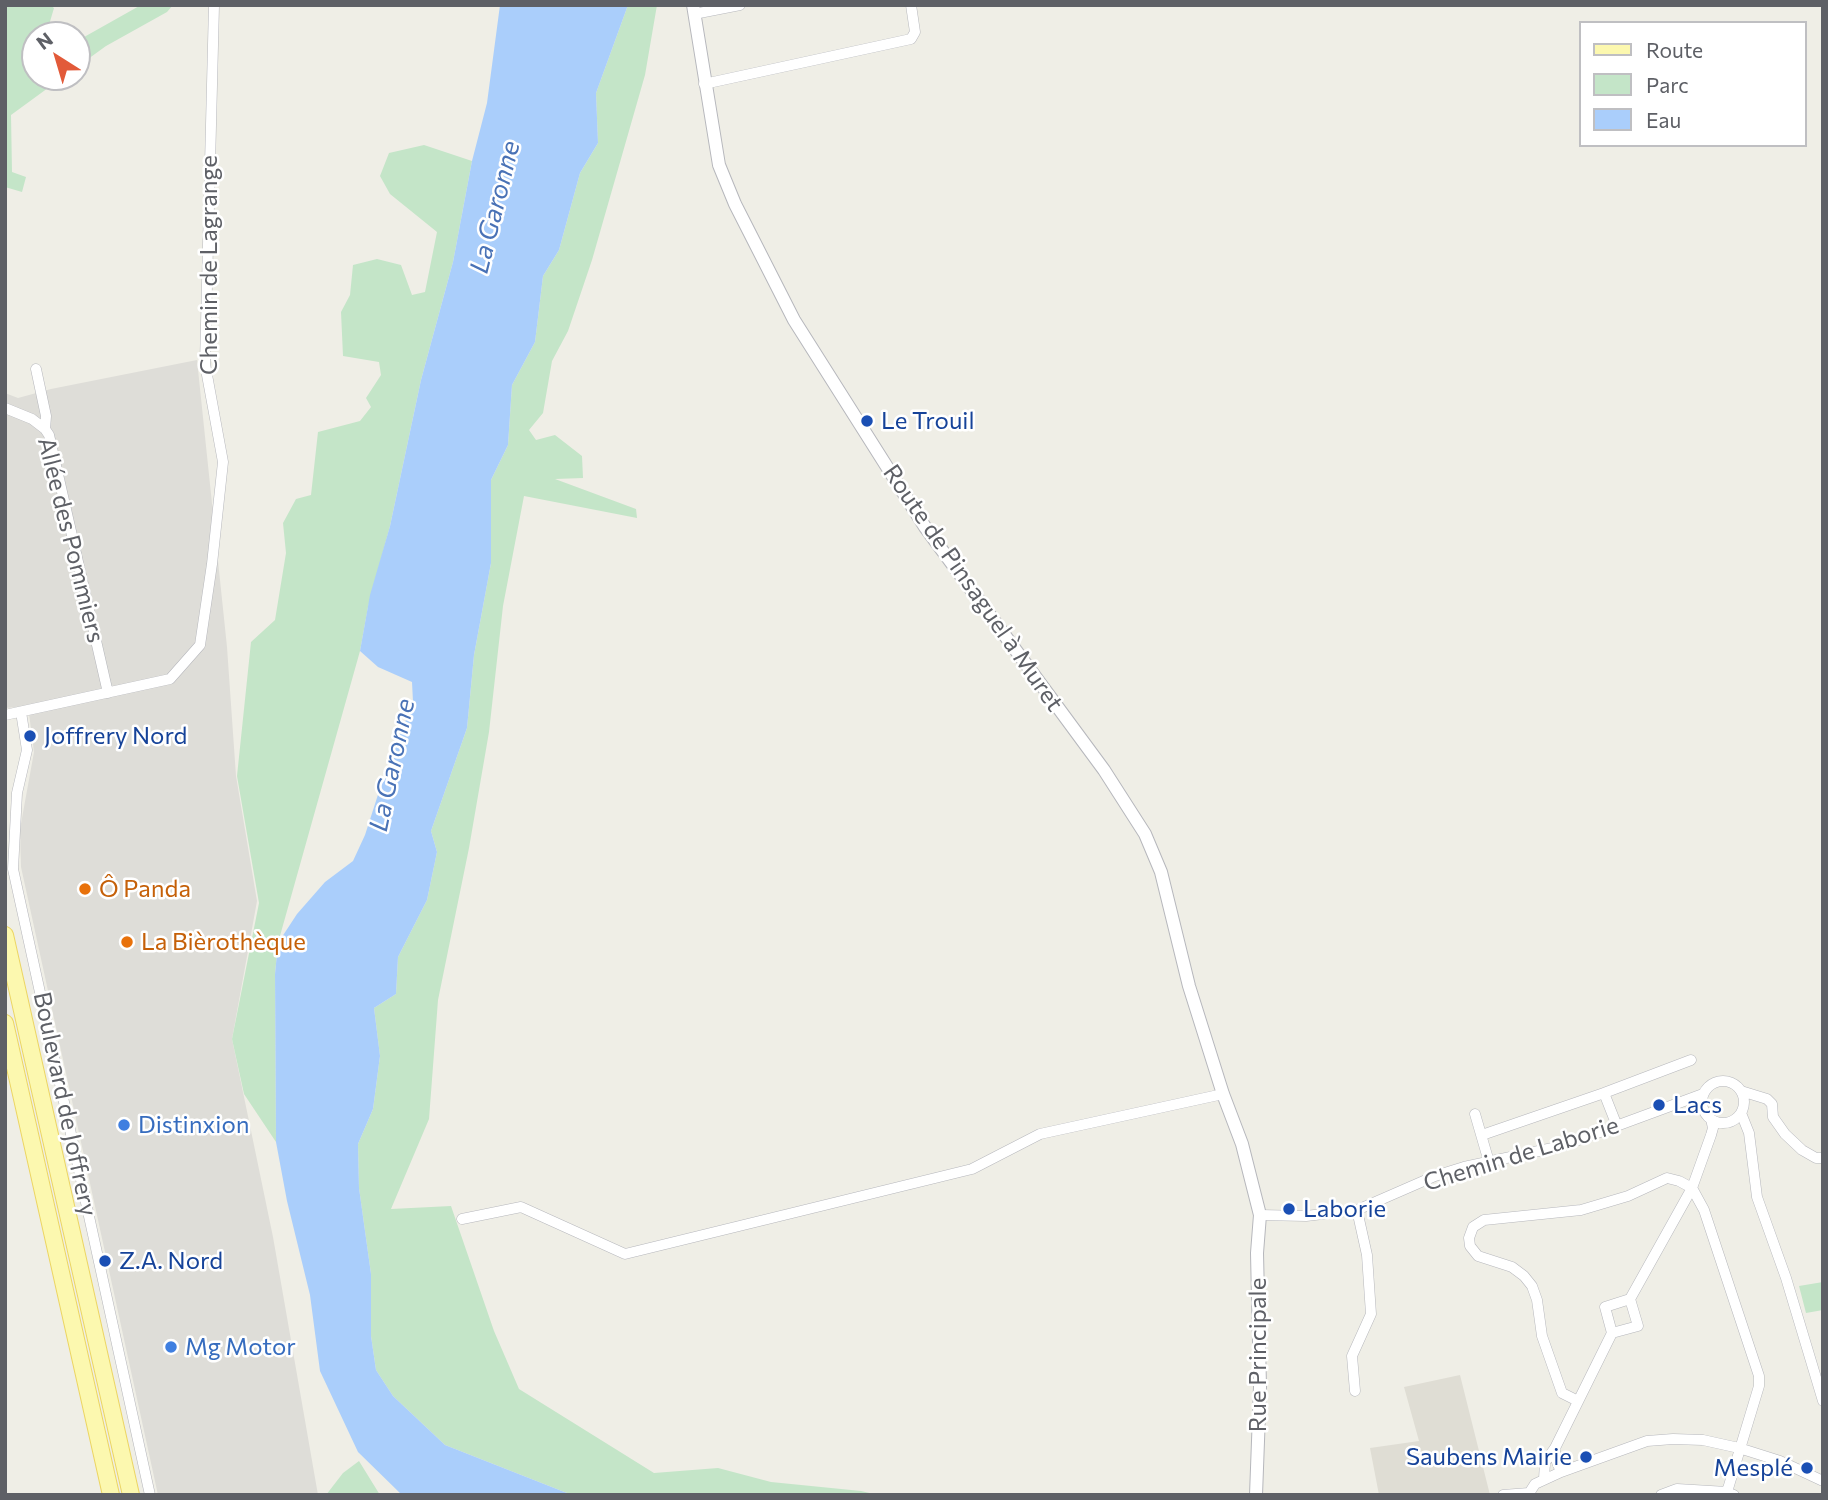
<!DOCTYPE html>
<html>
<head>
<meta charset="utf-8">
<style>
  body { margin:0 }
  #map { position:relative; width:1828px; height:1500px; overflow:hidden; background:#efeee6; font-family:Commissioner,sans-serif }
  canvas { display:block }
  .frame { position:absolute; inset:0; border:7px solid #5e6066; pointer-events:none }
  .legend { position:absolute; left:1579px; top:21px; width:228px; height:126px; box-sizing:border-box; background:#fff; border:2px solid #bfbfc2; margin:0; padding:9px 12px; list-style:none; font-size:21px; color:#5e6066 }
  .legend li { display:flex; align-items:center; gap:14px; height:35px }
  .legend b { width:35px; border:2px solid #bfbfc2 }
  .north { position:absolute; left:21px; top:21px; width:70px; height:70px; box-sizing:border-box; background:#fff; border:2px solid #bfbfc2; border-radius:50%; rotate:323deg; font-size:19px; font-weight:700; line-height:28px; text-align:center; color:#5e6066 }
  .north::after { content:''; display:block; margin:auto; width:24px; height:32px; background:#e25a39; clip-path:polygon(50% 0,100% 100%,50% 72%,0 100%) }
</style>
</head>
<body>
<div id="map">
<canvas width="1828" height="1500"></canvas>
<div class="frame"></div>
<ul class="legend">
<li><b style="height:9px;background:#fcf8af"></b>Route</li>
<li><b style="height:19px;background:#c4e5c8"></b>Parc</li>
<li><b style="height:19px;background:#aacefb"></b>Eau</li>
</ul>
<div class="north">N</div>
</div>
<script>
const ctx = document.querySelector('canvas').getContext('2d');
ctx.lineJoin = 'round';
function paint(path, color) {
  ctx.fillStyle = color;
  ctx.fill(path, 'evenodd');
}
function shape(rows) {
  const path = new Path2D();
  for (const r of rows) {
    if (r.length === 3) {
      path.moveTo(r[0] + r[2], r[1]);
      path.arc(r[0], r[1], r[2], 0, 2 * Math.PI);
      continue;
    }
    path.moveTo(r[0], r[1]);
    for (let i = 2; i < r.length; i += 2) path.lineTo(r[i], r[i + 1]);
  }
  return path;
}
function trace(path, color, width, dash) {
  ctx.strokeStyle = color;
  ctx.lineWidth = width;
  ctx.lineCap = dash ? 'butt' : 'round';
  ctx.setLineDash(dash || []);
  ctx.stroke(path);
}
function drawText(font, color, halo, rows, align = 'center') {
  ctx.font = font + ' Commissioner,sans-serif';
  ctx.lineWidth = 5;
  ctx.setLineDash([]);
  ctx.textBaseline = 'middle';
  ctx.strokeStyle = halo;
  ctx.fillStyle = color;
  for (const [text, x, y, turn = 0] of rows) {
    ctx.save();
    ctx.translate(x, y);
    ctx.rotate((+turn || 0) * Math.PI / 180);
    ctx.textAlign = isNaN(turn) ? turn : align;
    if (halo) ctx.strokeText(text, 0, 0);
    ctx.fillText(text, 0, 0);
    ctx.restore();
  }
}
const industrial = shape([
  [197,360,227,647,236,776,257,901,232,1039,273,1237,318,1495,158,1495,21,867,20,829,34,752,28,706,5,708,5,393,18,398,51,389]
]);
const education = shape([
  [1460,1375,1490,1495,1379,1495,1370,1448,1419,1441,1404,1387]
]);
const green = shape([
  [5,5,50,5,54,8,46,35,35,35,35,77,63,77,11,115,12,172,26,177,22,192,5,187],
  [141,5,173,5,167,12,106,46,77,67,77,41],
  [628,5,657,5,645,75,592,260,568,331,552,361,543,413,529,430,536,440,555,435,582,456,583,478,555,479,636,509,637,518,524,496,503,606,489,732,469,848,438,1000,429,1119,391,1209,451,1206,494,1331,519,1389,654,1473,718,1468,771,1482,861,1491,878,1495,572,1495,445,1445,393,1396,376,1370,371,1336,371,1274,359,1188,358,1144,373,1109,380,1056,374,1008,396,994,398,957,427,900,437,852,431,831,467,728,474,655,491,563,491,480,508,445,512,385,535,342,543,276,559,250,580,173,598,143,596,93],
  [424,145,472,161,453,262,421,380,390,526,368,607,360,651,278,943,275,974,276,1142,244,1094,232,1039,259,903,237,776,251,642,275,620,286,553,283,523,296,499,311,495,318,432,360,421,371,407,366,398,381,375,379,362,343,356,341,312,350,295,353,265,377,259,401,265,412,295,425,292,437,232,390,194,380,176,389,153],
  [1823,1282,1823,1310,1806,1313,1799,1286],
  [359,1461,380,1495,326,1495,343,1473]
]);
const water = shape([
  [500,5,628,5,596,93,598,143,580,173,559,250,543,276,535,342,512,385,508,445,491,480,491,563,474,655,467,728,431,831,437,852,427,900,398,957,396,994,374,1008,380,1056,373,1109,358,1144,359,1188,371,1274,371,1336,376,1370,393,1396,445,1445,572,1495,402,1495,358,1452,320,1371,310,1295,287,1201,276,1142,275,974,278,943,297,914,325,882,353,861,365,835,385,773,413,702,412,682,378,667,360,651,370,595,390,526,421,380,453,262,472,161,487,103]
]);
const minor = shape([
  [694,14,740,5],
  [704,84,911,39,915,32,911,5],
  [36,369,46,416,45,429],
  [5,408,32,419,45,429,49,435,108,693],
  [21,712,27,750,17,793,13,869,150,1495],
  [5,715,170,679,200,645,212,564,223,462,205,364,214,5],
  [1723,1102,21],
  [1741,1091,1767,1099,1772,1104,1773,1117,1785,1134,1802,1150,1816,1158,1823,1158],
  [1604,1093,1691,1060],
  [1741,1113,1749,1133,1757,1197,1786,1278,1823,1401],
  [1475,1114,1489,1162],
  [1482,1135,1604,1093,1617,1126],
  [1260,1215,1306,1216,1357,1210,1435,1176,1464,1167,1562,1146,1703,1094],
  [462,1219,521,1207,625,1254,972,1169,1040,1134,1223,1094],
  [1612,1333,1638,1326,1630,1299],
  [1355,1391,1352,1356,1371,1314,1367,1255,1357,1210],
  [1578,1401,1562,1393,1542,1336,1537,1300,1532,1286,1524,1276,1512,1267,1478,1256,1470,1246,1469,1238,1473,1227,1484,1220,1581,1210,1628,1196,1667,1178,1679,1181,1692,1188,1704,1210,1759,1376,1759,1386,1727,1492],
  [1555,1448,1555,1457,1561,1472],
  [1544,1479,1545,1462,1555,1448,1612,1333,1605,1307,1630,1299,1692,1188,1711,1135,1713,1128,1711,1119],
  [1503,1495,1529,1493],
  [1528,1495,1535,1484,1561,1472,1647,1441,1673,1439,1703,1440,1739,1448,1780,1461,1823,1481],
  [1661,1495,1677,1489,1727,1492,1734,1495]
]);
const tertiary = shape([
  [693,5,719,165,735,204,794,320,925,527,1104,770,1145,834,1161,872,1189,986,1223,1094,1242,1144,1260,1215,1257,1253,1260,1387,1256,1495]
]);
const primary = shape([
  [5,935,131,1495],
  [5,1023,111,1495]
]);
const markers = [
  [867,421,7,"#1a4fb4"],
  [30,736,7,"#1a4fb4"],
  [85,889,7,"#e8710a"],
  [127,942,7,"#e8710a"],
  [1659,1105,7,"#1a4fb4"],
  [124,1125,7,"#3f7fe0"],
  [1289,1209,7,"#1a4fb4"],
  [105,1261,7,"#1a4fb4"],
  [171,1347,7,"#3f7fe0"],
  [1586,1457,7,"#1a4fb4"],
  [1807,1468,7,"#1a4fb4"]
];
const streetNames = [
  ["Chemin de Lagrange",209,265,-90],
  ["Allée des Pommiers",71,540,76],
  ["Route de Pinsaguel à Muret",973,588,55],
  ["Boulevard de Joffrery",65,1104,78],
  ["Chemin de Laborie",1521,1154,-17],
  ["Rue Principale",1258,1355,-90]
];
const transitNames = [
  ["Le Trouil",881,421],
  ["Joffrery Nord",44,736],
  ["Lacs",1673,1105],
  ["Laborie",1303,1209],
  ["Z.A. Nord",119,1261],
  ["Saubens Mairie",1572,1457,"right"],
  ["Mesplé",1793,1468,"right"]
];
const foodNames = [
  ["Ô Panda",99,889],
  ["La Bièrothèque",141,942]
];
const shopNames = [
  ["Distinxion",138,1125],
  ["Mg Motor",185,1347]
];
const waterNames = [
  ["La Garonne",495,207,-76],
  ["La Garonne",392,765,-78]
];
paint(industrial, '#deddd8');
paint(education, '#dfddd4');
paint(green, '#c4e5c8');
paint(water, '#aacefb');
trace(minor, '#b6b7bc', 11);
trace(tertiary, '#b6b7bc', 14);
trace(primary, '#ecd563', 18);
trace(minor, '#fff', 10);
trace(tertiary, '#fff', 12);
trace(primary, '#fcf8af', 16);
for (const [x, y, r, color] of markers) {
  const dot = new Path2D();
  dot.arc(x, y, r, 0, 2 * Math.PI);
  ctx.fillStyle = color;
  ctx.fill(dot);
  trace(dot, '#fff', 2.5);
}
drawText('24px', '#5e6066', '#fff', streetNames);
drawText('24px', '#164399', '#fff', transitNames, 'left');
drawText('24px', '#c56008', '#fff', foodNames, 'left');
drawText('24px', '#366cbe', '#fff', shopNames, 'left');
drawText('italic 26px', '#4972b6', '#fff', waterNames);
</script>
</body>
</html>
